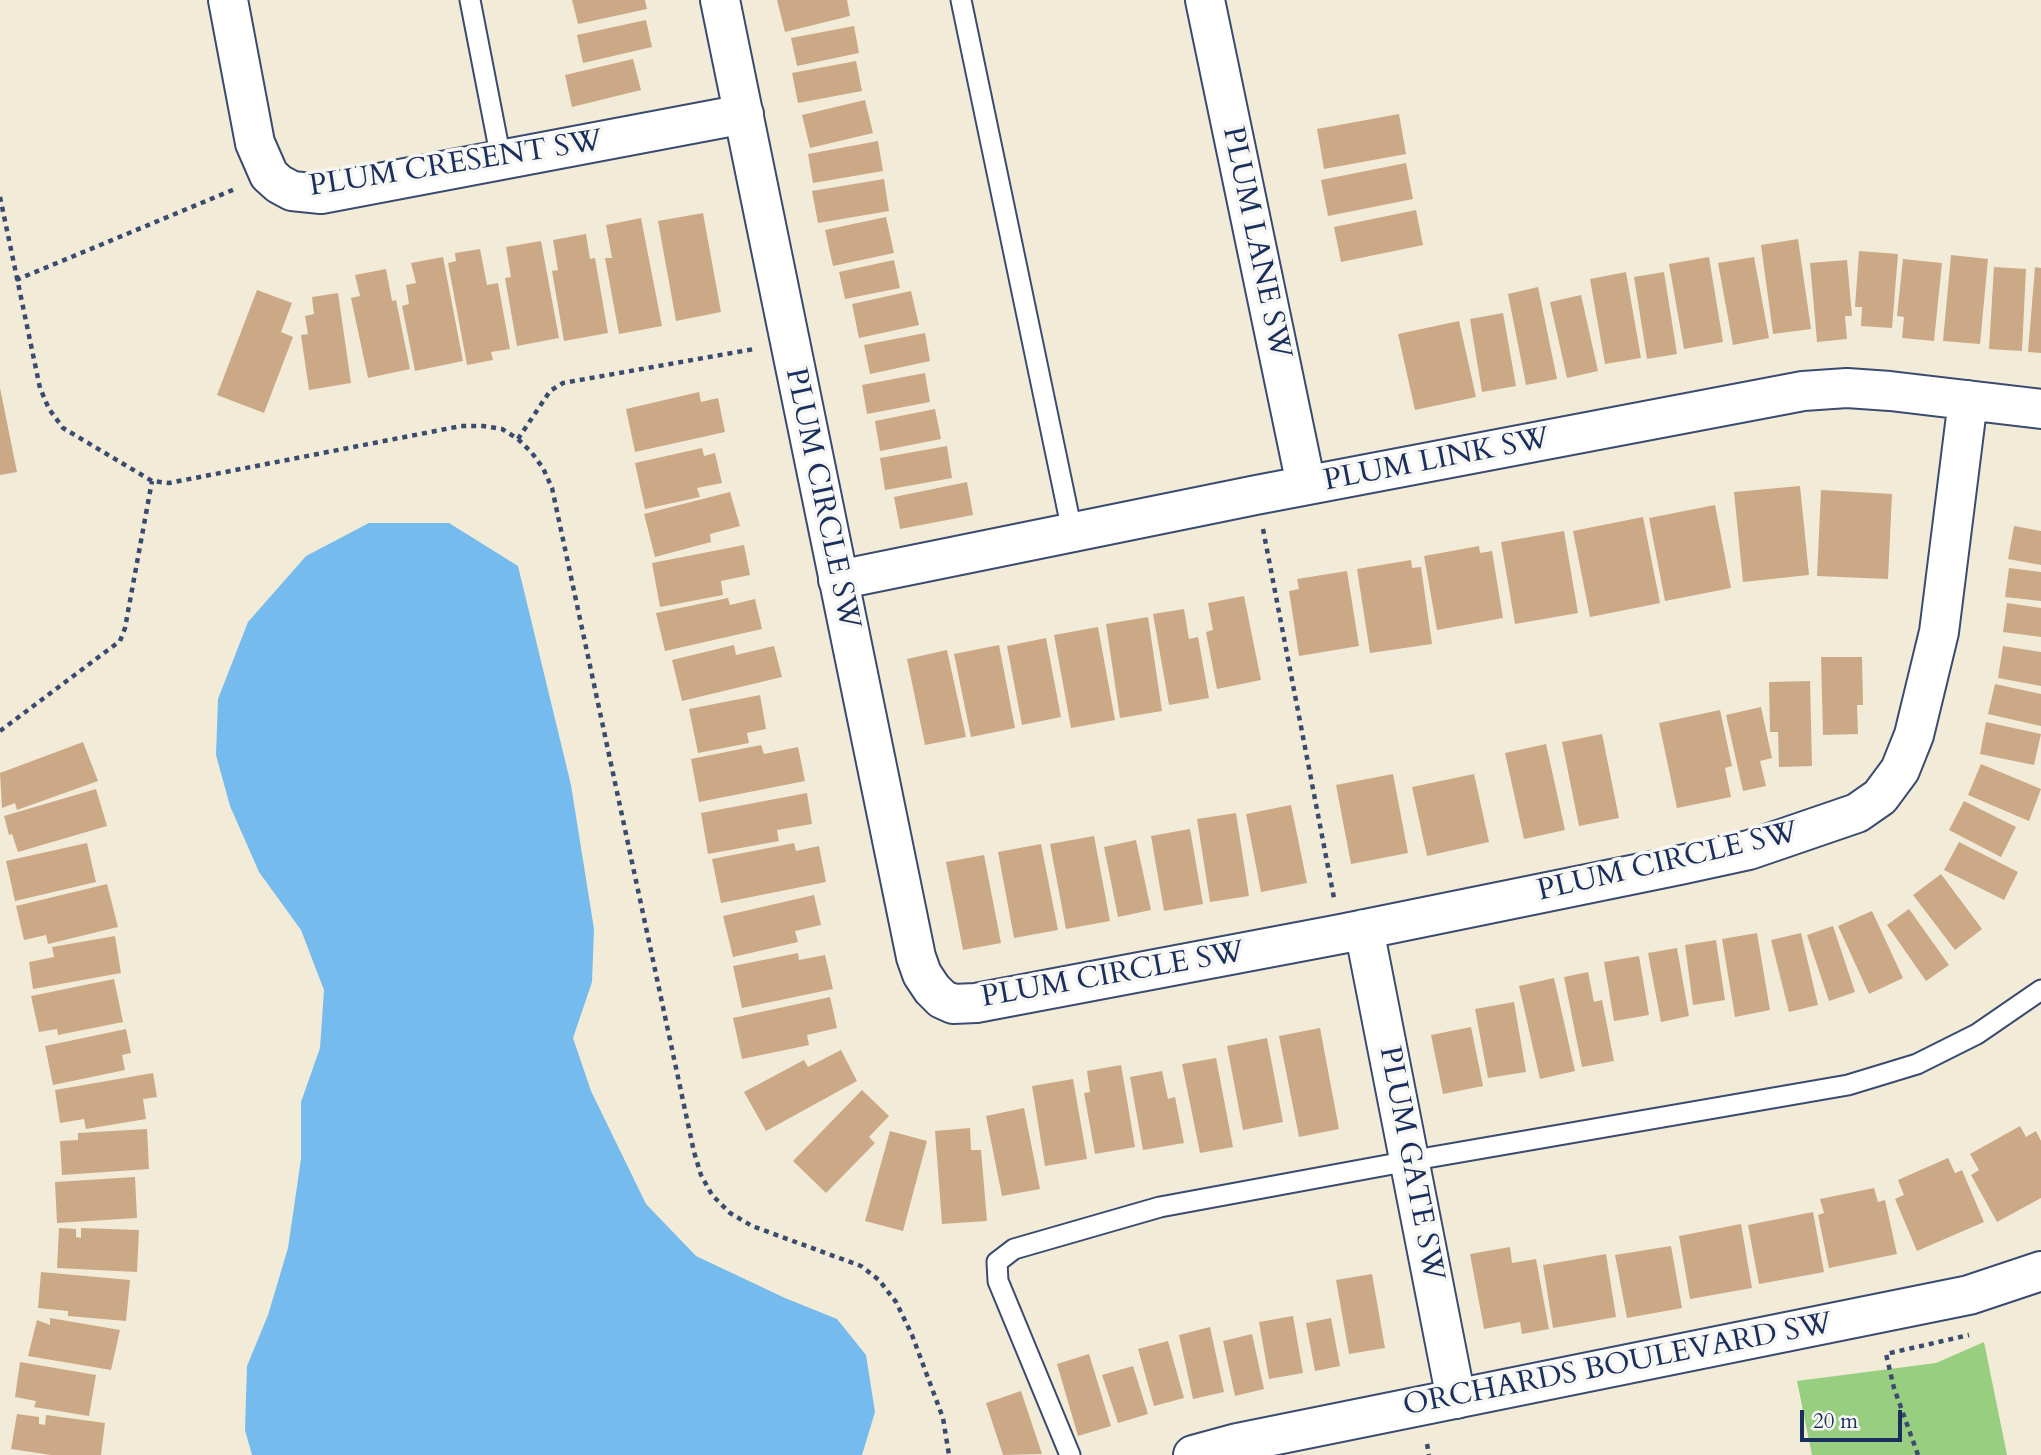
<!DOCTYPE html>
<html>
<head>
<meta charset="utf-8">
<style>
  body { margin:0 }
  #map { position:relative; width:2041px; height:1455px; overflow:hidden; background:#f2ebd8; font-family:Cardo,serif }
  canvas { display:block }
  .scale { position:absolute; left:1800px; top:1410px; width:102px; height:32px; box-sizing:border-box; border:4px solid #1b2f5e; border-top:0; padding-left:9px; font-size:21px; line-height:24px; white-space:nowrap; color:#1b2f5e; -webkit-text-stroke:5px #f6f6f2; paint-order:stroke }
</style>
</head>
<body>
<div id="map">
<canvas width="2041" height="1455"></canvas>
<div class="scale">20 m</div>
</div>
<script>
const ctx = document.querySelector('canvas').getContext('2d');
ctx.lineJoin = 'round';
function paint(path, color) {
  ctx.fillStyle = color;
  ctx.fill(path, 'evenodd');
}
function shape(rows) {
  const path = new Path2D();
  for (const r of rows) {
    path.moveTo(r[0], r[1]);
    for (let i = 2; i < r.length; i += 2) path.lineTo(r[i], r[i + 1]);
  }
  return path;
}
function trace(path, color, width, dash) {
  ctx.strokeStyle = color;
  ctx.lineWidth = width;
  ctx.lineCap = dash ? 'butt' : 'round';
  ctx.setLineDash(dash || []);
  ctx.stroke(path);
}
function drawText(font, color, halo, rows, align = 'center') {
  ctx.font = font + ' Cardo,serif';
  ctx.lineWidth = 7;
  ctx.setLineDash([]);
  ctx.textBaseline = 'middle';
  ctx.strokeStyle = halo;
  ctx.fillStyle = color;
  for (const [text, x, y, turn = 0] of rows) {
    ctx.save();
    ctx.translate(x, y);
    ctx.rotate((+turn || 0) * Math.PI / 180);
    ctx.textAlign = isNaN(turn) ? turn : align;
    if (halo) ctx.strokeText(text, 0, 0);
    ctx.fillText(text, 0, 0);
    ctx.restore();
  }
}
const green = shape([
  [1984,1342,2007,1455,1812,1455,1797,1381,1936,1363]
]);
const water = shape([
  [369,523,449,523,518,566,571,785,594,929,592,982,573,1038,591,1091,646,1204,696,1256,785,1298,837,1319,866,1355,875,1412,862,1455,252,1455,245,1430,247,1366,268,1315,288,1248,301,1159,301,1102,320,1048,324,990,301,930,259,872,230,806,216,755,218,699,248,622,306,556]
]);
const building = shape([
  [572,0,645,0,647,9,578,24],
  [777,0,847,0,850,16,785,32],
  [646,20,652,47,583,63,577,35],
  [854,26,859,53,797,66,791,38],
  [633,59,641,90,572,107,565,75],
  [856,61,862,91,798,103,792,73],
  [865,100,873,133,810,148,802,115],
  [1399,114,1406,154,1324,169,1317,129],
  [878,141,883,171,813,183,808,154],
  [1406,163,1413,199,1328,216,1321,180],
  [884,179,889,211,818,223,812,191],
  [1416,210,1423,245,1341,262,1334,227],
  [703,213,721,312,676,321,658,221],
  [886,217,894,253,833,266,825,230],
  [641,218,662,326,619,334,605,258,612,258,606,225],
  [586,234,590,259,595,258,608,333,564,341,552,271,558,270,553,240],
  [1798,239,1811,329,1773,334,1761,245],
  [541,241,559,338,517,346,505,278,511,277,506,247],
  [480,249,487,285,498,283,510,349,491,352,493,360,467,365,448,263,456,261,455,253],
  [1859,251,1898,254,1892,328,1861,326,1862,307,1855,307],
  [1951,255,1988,259,1980,344,1943,341],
  [443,257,463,361,415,371,402,306,409,304,406,285,416,283,411,263],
  [1709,257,1723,342,1684,349,1669,264],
  [1754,257,1769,338,1733,345,1718,263],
  [1903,259,1942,263,1934,341,1902,338,1904,317,1897,316],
  [894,260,900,288,845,299,839,272],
  [1847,260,1852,316,1845,316,1847,339,1817,342,1810,263],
  [1994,267,2026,269,2022,351,1989,349],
  [2035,267,2041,268,2041,353,2028,352],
  [386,269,392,301,396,300,410,369,368,378,351,298,360,296,355,275],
  [1626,272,1641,358,1605,364,1590,279],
  [1664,272,1677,354,1647,359,1634,277],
  [1538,287,1557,379,1526,385,1508,294],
  [257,290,292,303,281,332,293,337,264,413,217,395],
  [911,291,919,325,859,338,852,304],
  [338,293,351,383,309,390,301,335,308,334,305,316,314,314,312,297],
  [1581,295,1598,371,1567,378,1550,302],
  [1503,313,1516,386,1482,392,1470,319],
  [1459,321,1476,397,1415,410,1398,334],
  [925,333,930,361,870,374,864,345],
  [925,373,930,402,867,414,862,385],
  [0,388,17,472,0,475],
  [699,392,701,402,718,398,725,432,635,452,626,409],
  [935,409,941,439,880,451,875,421],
  [947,446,952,478,885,490,880,458],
  [702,448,704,456,715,453,722,483,697,488,700,497,645,509,635,463],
  [967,482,973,515,900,529,894,497],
  [1800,486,1809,575,1743,582,1734,492],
  [1821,490,1892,494,1888,579,1817,576],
  [730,492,740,526,710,534,711,542,655,557,644,514],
  [1715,505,1731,588,1665,601,1649,518],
  [1643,517,1660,603,1590,617,1573,531],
  [2014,526,2041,531,2041,565,2008,559],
  [1564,531,1578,613,1515,624,1501,542],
  [744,545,750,575,721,581,723,595,660,607,652,563],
  [1479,546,1480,553,1492,551,1503,618,1437,630,1424,556],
  [1411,560,1412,568,1421,567,1432,644,1370,653,1357,569],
  [2009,568,2041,572,2041,601,2005,597],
  [1347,571,1359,646,1299,656,1289,591,1299,589,1297,579],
  [1244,596,1261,680,1217,689,1206,632,1213,630,1208,603],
  [728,598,730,605,755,599,762,629,665,651,656,613],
  [2007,603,2041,608,2041,637,2003,632],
  [1184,609,1189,639,1198,637,1209,698,1169,705,1153,614],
  [1148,617,1162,711,1120,718,1106,624],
  [1098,627,1115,720,1071,728,1054,635],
  [1046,638,1061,717,1022,725,1007,646],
  [734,645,736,655,774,646,782,677,682,701,672,660],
  [999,645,1015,728,971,737,954,654],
  [2003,646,2041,652,2041,686,1998,678],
  [947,650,966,737,925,745,907,659],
  [1821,657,1862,657,1863,705,1857,705,1858,734,1823,735],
  [1810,681,1812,766,1779,767,1778,732,1770,732,1769,682],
  [1995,684,2041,694,2041,726,1988,714],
  [760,695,766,729,747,733,749,743,698,753,689,709],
  [1761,707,1772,758,1760,761,1766,786,1743,791,1726,715],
  [1720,710,1732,766,1725,768,1731,797,1677,808,1659,723],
  [1986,722,2041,734,2034,765,1980,754],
  [1602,734,1619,818,1579,826,1562,742],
  [83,742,98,781,17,810,15,803,2,808,0,773],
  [1546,744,1565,830,1524,839,1505,753],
  [761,745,764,754,798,747,805,781,699,802,691,759],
  [1981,764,2041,789,2029,821,1968,795],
  [1393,774,1408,853,1351,864,1336,785],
  [1474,774,1489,842,1427,856,1412,787],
  [96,789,107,826,18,852,12,834,9,835,4,816],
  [807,793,812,824,777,830,779,841,708,854,701,813],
  [1964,801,2016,827,2001,857,1949,830],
  [1291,805,1307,883,1261,892,1246,814],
  [1236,813,1249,896,1210,902,1197,819],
  [1190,829,1203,904,1164,911,1151,836],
  [1094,836,1110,921,1066,929,1050,844],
  [1136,840,1151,910,1118,917,1104,847],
  [1959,842,2018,872,2004,900,1944,870],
  [87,843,96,882,15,901,6,861],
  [794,843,796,851,819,846,826,882,721,903,712,859],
  [1041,844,1058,930,1014,938,998,852],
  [984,855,1001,943,963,950,946,862],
  [1941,874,1982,929,1955,950,1913,895],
  [107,884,118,927,48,944,46,935,24,940,16,906],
  [814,895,821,925,795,931,798,942,733,957,723,916],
  [1909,909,1949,965,1926,981,1887,925],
  [1872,911,1903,978,1869,994,1838,926],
  [1833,926,1855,992,1829,1001,1807,935],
  [1757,933,1770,1010,1735,1017,1722,939],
  [1801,933,1818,1005,1789,1012,1771,940],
  [115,936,121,973,33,989,29,962,54,957,52,947],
  [1716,940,1725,1000,1693,1005,1685,945],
  [1677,948,1689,1016,1661,1022,1648,953],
  [798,953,799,960,825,955,833,989,742,1008,733,966],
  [1639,956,1649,1015,1614,1021,1604,962],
  [1588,972,1594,1002,1602,1000,1614,1061,1582,1067,1564,977],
  [1554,978,1575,1071,1540,1079,1519,986],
  [114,979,123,1022,58,1035,57,1029,39,1032,31,996],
  [830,997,837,1028,807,1035,809,1045,742,1059,733,1018],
  [1514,1002,1526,1072,1488,1078,1475,1009],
  [1471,1027,1483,1086,1443,1094,1431,1035],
  [1320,1028,1339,1129,1299,1137,1279,1036],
  [126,1029,131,1053,122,1055,125,1070,53,1085,45,1046],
  [1267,1038,1283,1122,1243,1130,1227,1046],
  [841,1050,857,1081,766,1131,744,1092,804,1060,808,1067],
  [1216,1058,1233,1147,1200,1153,1182,1064],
  [1121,1065,1135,1147,1095,1154,1084,1093,1090,1092,1087,1071],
  [1162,1071,1168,1099,1175,1097,1184,1143,1143,1150,1130,1077],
  [153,1073,157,1097,143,1099,146,1119,86,1129,84,1119,60,1123,55,1090],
  [1073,1079,1087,1159,1045,1166,1032,1086],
  [862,1090,889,1116,869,1137,875,1143,826,1193,793,1161],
  [1024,1108,1040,1189,1002,1196,986,1116],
  [2020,1126,2026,1137,2036,1131,2041,1141,2041,1198,1997,1222,1971,1175,1979,1170,1970,1154],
  [970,1128,971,1150,981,1150,987,1221,942,1224,935,1131],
  [147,1129,149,1169,62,1175,60,1141,78,1140,78,1133],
  [890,1131,927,1141,903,1231,865,1221],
  [1948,1158,1955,1173,1962,1170,1984,1222,1917,1251,1895,1199,1904,1195,1898,1180],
  [135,1177,137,1218,57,1223,55,1182],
  [1874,1188,1878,1202,1885,1200,1897,1254,1829,1268,1818,1215,1824,1213,1820,1199],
  [1813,1212,1824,1272,1759,1284,1748,1225],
  [1741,1224,1752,1288,1690,1299,1679,1236],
  [59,1228,76,1229,76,1237,81,1238,81,1228,139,1230,137,1272,57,1268],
  [1671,1246,1682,1308,1627,1318,1615,1255],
  [1510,1247,1512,1263,1536,1259,1549,1329,1522,1334,1520,1322,1484,1329,1470,1254],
  [1606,1254,1616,1317,1553,1328,1543,1265],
  [41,1272,130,1280,126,1321,68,1316,68,1311,38,1308],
  [1372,1274,1385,1348,1349,1354,1336,1280],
  [1293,1316,1303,1373,1269,1379,1259,1322],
  [50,1318,120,1330,111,1370,28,1356,37,1320,50,1325],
  [1331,1318,1340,1366,1315,1371,1306,1323],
  [1210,1327,1224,1392,1193,1399,1179,1335],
  [1252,1334,1264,1389,1235,1396,1223,1341],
  [1168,1341,1184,1398,1154,1406,1138,1349],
  [1089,1354,1111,1426,1078,1436,1057,1364],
  [20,1362,96,1375,89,1416,34,1407,36,1401,15,1397],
  [1133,1366,1148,1414,1118,1423,1102,1375],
  [1021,1391,1042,1454,1003,1455,986,1403],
  [17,1414,39,1417,39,1424,45,1425,46,1415,105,1423,101,1455,51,1455,11,1449]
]);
const path = shape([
  [0,197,40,388,49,409,63,428,152,481,169,483,461,426,483,426,502,429,518,439,532,453,543,468,552,488,694,1152,701,1175,712,1195,730,1213,752,1226,861,1266,879,1280,896,1302,912,1335,943,1418,949,1455],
  [16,280,235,189],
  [518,439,550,391,563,383,754,349],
  [1263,529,1334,898],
  [0,731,120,641,125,628,152,481],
  [1427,1444,1429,1455],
  [1918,1455,1894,1388,1886,1354,1969,1335]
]);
const lane = shape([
  [470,0,501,159],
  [961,0,1072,531],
  [1070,1455,998,1281,997,1262,1014,1249,1160,1207,1409,1161,1848,1085,1917,1064,1977,1034,2041,990]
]);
const street = shape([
  [228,0,255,143,269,175,279,184,292,191,321,194,744,114],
  [720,0,916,957,922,974,932,989,942,999,953,1004,976,1003,1341,934,1680,865,1749,850,1857,813,1880,797,1900,770,1914,735,1939,632,1968,400],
  [1205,0,1306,485],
  [838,580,1256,495,1803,391,1847,388,1890,391,2041,409],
  [1364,929,1456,1399]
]);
const secondary = shape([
  [1193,1455,1237,1443,1969,1295,2041,1271]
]);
const streetNames = [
  ["PLUM CRESENT SW",456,165,-9],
  ["PLUM LANE SW",1255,243,78],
  ["PLUM LINK SW",1437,461,-11],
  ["PLUM CIRCLE SW",821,499,78],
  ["PLUM CIRCLE SW",1668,863,-13],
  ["PLUM CIRCLE SW",1113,976,-10],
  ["PLUM GATE SW",1410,1164,79],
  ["ORCHARDS BOULEVARD SW",1618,1366,-11]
];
paint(green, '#97ce80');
paint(water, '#76bbed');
paint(building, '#cca986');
trace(lane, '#3b4b70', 23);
trace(street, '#3b4b70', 42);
trace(secondary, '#3b4b70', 42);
trace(path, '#3b4b70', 4.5, [5, 5]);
trace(lane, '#fff', 19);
trace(street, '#fff', 38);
trace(secondary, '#fff', 38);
drawText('30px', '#1b2f5e', '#f6f6f2', streetNames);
</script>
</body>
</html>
